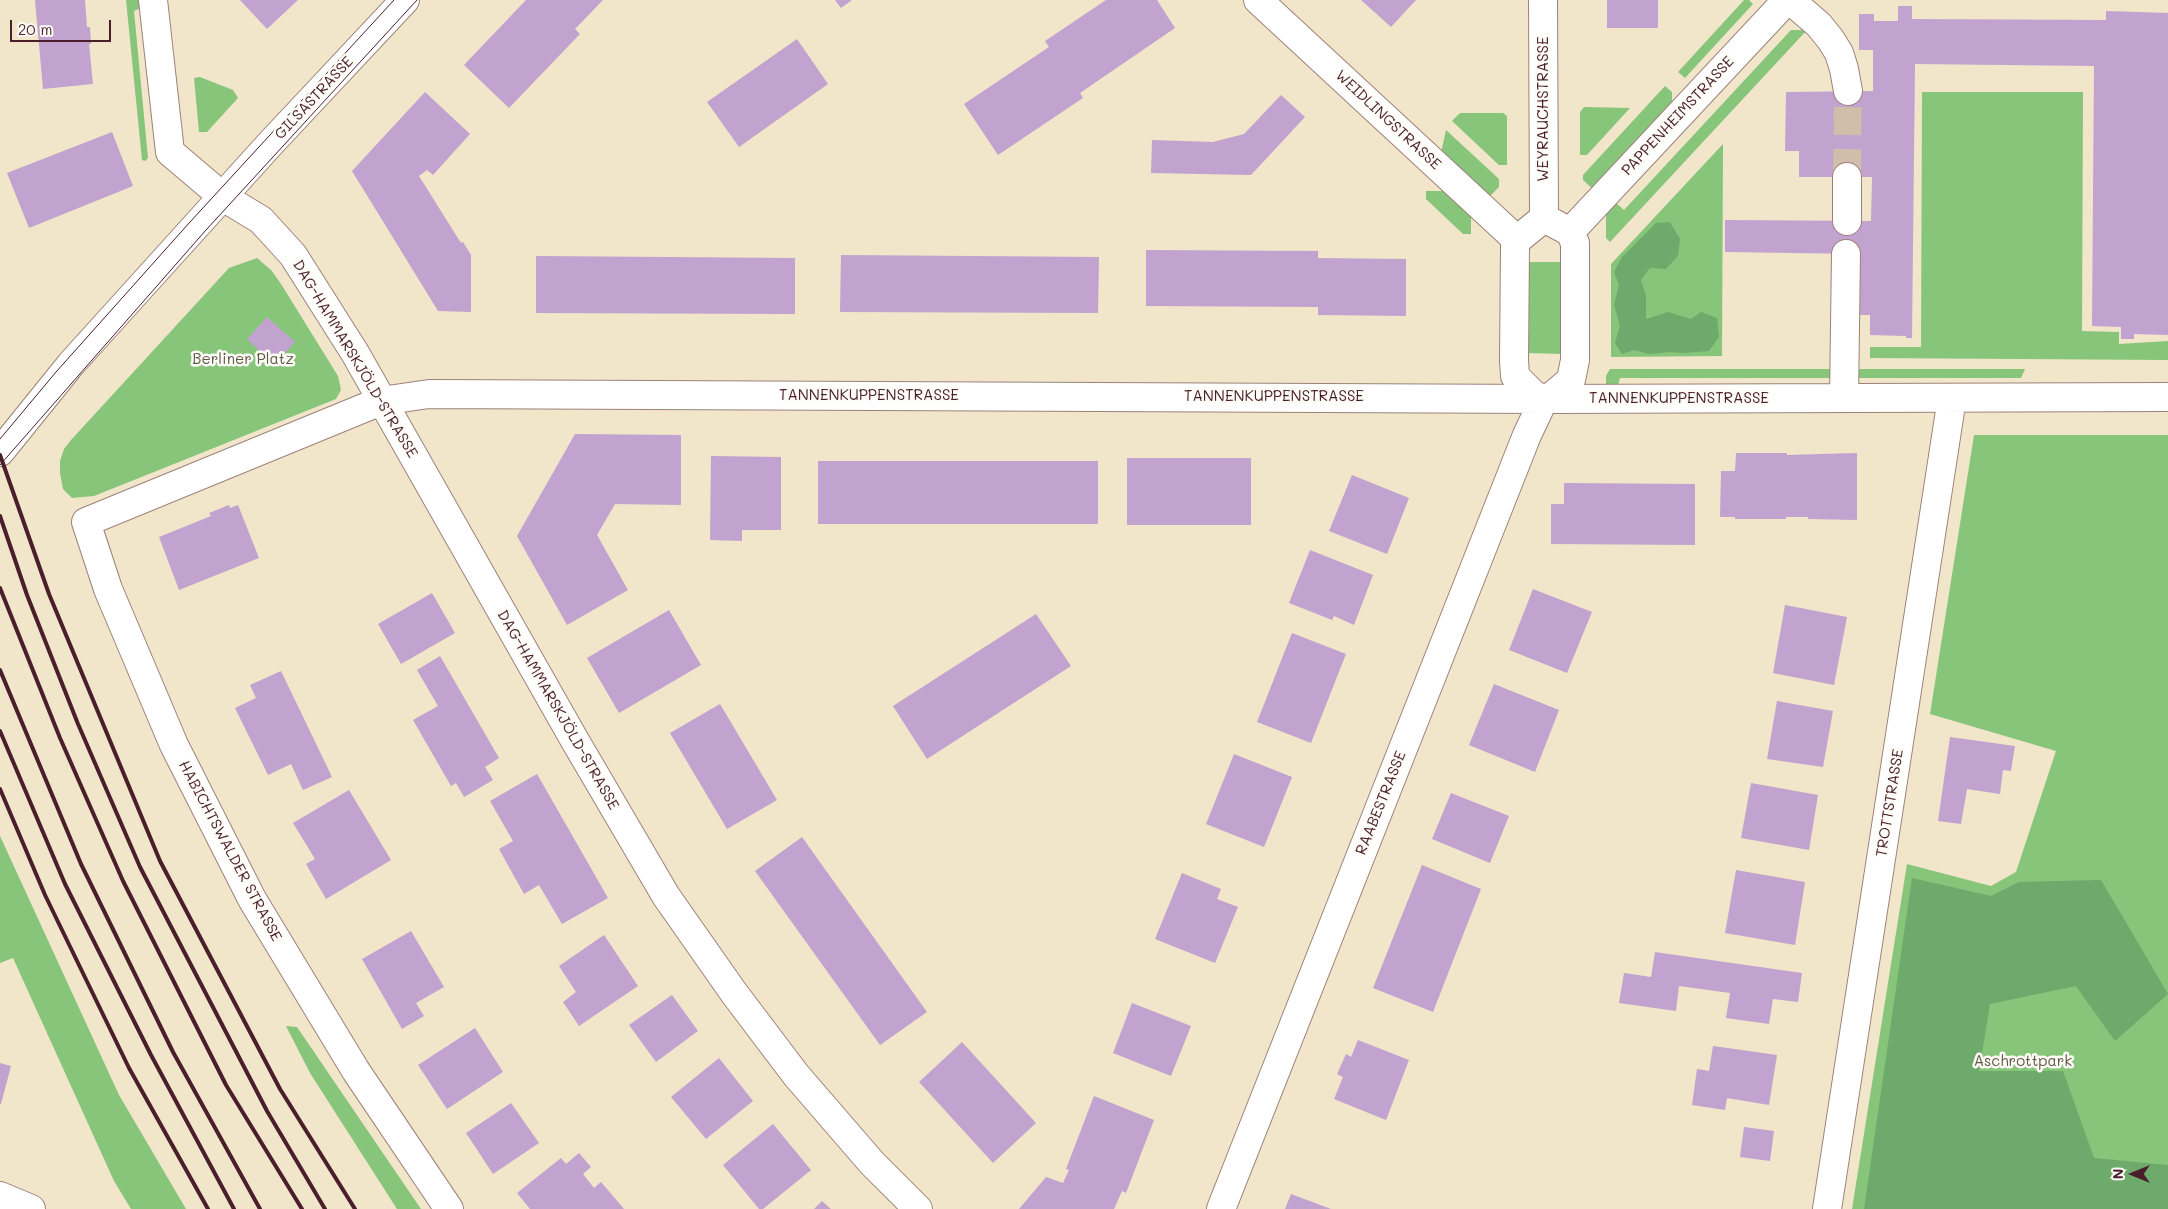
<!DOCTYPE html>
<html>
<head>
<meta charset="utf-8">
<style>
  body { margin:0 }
  #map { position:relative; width:2168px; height:1209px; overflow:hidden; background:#f1e5ca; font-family:Mali,sans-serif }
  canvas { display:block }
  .north { position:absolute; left:2108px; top:1149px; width:50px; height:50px; -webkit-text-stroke:4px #fdfcf7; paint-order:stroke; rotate:270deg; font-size:14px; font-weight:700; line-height:20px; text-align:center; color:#4a1f2b }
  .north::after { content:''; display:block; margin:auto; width:18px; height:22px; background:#4a1f2b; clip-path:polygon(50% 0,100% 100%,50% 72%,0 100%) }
  .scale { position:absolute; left:10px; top:20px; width:101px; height:22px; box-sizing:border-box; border:2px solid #4a1f2b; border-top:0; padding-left:6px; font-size:15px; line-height:18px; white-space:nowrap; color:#4a1f2b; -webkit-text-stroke:4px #fdfcf7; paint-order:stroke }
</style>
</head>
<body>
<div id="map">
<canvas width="2168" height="1209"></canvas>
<div class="north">N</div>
<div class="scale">20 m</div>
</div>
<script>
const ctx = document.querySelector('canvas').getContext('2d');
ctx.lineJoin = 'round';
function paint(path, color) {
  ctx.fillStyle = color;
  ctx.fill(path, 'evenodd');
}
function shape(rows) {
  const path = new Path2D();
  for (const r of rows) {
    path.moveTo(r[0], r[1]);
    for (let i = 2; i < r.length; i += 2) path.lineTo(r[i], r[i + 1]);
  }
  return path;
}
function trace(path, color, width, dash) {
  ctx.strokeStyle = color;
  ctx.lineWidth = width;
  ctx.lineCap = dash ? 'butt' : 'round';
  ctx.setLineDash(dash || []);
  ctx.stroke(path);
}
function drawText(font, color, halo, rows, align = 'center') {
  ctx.font = font + ' Mali,sans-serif';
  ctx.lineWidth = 5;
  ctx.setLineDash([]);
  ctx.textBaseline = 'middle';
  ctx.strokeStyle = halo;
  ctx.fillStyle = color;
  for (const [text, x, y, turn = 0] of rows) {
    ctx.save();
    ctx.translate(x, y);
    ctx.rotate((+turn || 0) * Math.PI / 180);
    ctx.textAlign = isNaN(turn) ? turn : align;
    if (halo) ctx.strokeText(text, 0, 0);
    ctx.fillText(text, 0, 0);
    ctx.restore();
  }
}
const green = shape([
  [126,0,140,0,141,8,134,11,148,158,145,161,142,160],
  [1744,0,1749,0,1753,4,1685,78,1678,72],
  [1791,30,1807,30,1610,242,1606,238,1606,212,1615,202,1624,210],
  [200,77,233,90,238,98,207,132,199,132,194,78],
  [1665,86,1672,92,1672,105,1594,190,1583,180,1583,175],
  [1922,92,2083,92,2082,331,2119,332,2119,344,2168,341,2168,360,1870,358,1870,347,1921,347],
  [1584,107,1630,108,1587,155,1580,155,1580,112],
  [1460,113,1503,113,1507,116,1507,165,1499,165,1452,121],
  [1446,130,1499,179,1499,187,1489,197,1441,153],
  [1723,144,1722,356,1611,357,1611,264],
  [1426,191,1446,191,1471,214,1471,234,1463,234,1426,199],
  [257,258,272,271,281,284,338,376,341,390,336,399,94,496,72,498,63,489,60,473,60,461,64,449,71,440,229,268],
  [1524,262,1564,262,1563,354,1524,353],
  [1610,369,1840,369,1839,378,1620,378,1618,385,1606,385,1606,376],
  [1855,369,2025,369,2021,378,1856,378],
  [1974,435,2168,435,2168,1209,1852,1209,1907,864,1991,886,2016,872,2056,751,1930,714],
  [0,836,119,1095,186,1209,131,1209,114,1181,13,958,0,963],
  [286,1026,297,1027,421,1209,397,1209,310,1073]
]);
const forest = shape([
  [1670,222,1680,239,1678,256,1666,269,1650,268,1641,280,1646,296,1646,319,1668,312,1691,319,1701,312,1717,318,1719,337,1709,351,1685,353,1668,352,1649,354,1634,350,1622,354,1615,343,1620,326,1614,305,1619,285,1614,272,1622,257,1656,223],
  [1912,878,1991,896,2019,882,2101,880,2168,994,2115,1041,2076,986,1990,1004,1979,1071,2063,1071,2094,1158,2168,1165,2168,1209,1864,1209]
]);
const building = shape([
  [35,0,85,0,87,27,90,27,91,44,89,44,93,84,43,89],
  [240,0,298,0,267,29],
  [526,0,603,0,575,29,580,34,509,108,464,65],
  [835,0,852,0,841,8],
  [1106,0,1157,0,1175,28,1080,93,1083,98,998,155,964,104,1049,47,1045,41],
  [1361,0,1416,0,1391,27],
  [1607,0,1658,0,1658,28,1607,28],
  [1898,6,1912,6,1912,19,2106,20,2106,11,2168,13,2168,335,2134,334,2134,339,2121,339,2121,327,2092,326,2094,66,1915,64,1912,338,1906,338,1906,336,1870,335,1870,315,1859,315,1859,254,1725,252,1725,220,1871,221,1872,177,1799,177,1799,151,1785,151,1786,92,1873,91,1873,50,1859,50,1859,14,1874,14,1874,21,1898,21],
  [797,39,828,84,739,147,707,102],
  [425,92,470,134,433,175,427,170,419,176,461,243,463,242,471,255,471,312,438,311,352,171],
  [1281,95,1305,117,1251,175,1151,173,1152,140,1213,142,1244,134],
  [112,132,133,186,29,228,7,173],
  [1146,250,1318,251,1318,258,1406,259,1406,316,1318,315,1318,307,1146,306],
  [841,255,1099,257,1098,313,840,312],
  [536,256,795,258,795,314,536,313],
  [267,317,295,342,274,365,247,339],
  [575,434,681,435,681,505,615,504,597,535,628,590,567,625,517,536],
  [1736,453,1787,453,1787,455,1857,453,1857,520,1808,519,1808,517,1786,517,1786,519,1735,519,1735,517,1720,517,1721,471,1735,471],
  [711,456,781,457,781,530,742,530,742,541,710,540],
  [1127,458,1251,458,1251,525,1127,525],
  [818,461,1098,461,1098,524,818,524],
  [1352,475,1409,498,1387,554,1329,531],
  [1564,483,1695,484,1695,545,1551,544,1551,504,1564,504],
  [229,505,230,508,238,505,259,558,179,590,159,537,211,516,209,513],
  [1310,550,1373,575,1354,625,1334,616,1332,620,1289,603],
  [1533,589,1592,612,1567,673,1509,650],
  [432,593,455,633,401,664,378,624],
  [1785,605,1847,617,1834,685,1773,673],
  [669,610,701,665,619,713,587,658],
  [1036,614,1071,666,927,759,893,706],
  [1292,633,1346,654,1311,743,1257,722],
  [440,656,499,758,485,767,493,780,464,797,456,783,451,786,413,720,438,706,417,670],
  [281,671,332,777,303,790,291,764,268,775,235,708,256,698,250,685],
  [1494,684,1559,710,1535,772,1469,745],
  [1777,701,1833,711,1823,767,1767,759],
  [720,704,777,800,727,829,670,733],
  [1950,737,2015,746,2011,771,2003,770,2000,794,1967,789,1961,824,1938,821],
  [1234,754,1292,777,1264,847,1206,824],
  [537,774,608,898,562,924,539,885,524,894,499,849,513,841,490,801],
  [1751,783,1818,795,1809,850,1741,838],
  [349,790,391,860,326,899,306,864,315,859,293,823],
  [1451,793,1509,816,1490,863,1432,839],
  [802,837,927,1012,880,1045,755,871],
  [1422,865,1481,889,1433,1012,1373,988],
  [1736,870,1805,882,1795,945,1725,933],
  [1182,873,1221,889,1217,899,1238,907,1215,963,1155,939],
  [411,931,444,987,416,1003,424,1016,402,1029,362,959],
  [604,935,638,986,579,1026,563,1002,576,992,559,966],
  [1655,952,1802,973,1798,1002,1773,999,1769,1024,1726,1018,1730,993,1679,986,1676,1011,1619,1003,1624,973,1651,977],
  [672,995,698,1031,656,1062,629,1025],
  [1132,1003,1191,1026,1171,1076,1113,1053],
  [475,1028,503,1072,447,1109,418,1065],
  [1358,1040,1409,1060,1386,1120,1334,1099,1343,1077,1337,1074,1346,1054,1351,1057],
  [962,1042,1036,1123,993,1163,919,1082],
  [1713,1046,1777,1055,1769,1105,1727,1098,1725,1110,1692,1105,1697,1069,1709,1071],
  [719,1058,753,1101,706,1139,671,1097],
  [0,1063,11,1066,1,1104,0,1104],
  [1094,1096,1154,1120,1126,1193,1122,1191,1114,1209,1019,1209,1046,1177,1063,1183,1069,1170,1066,1169],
  [511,1103,539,1143,493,1174,466,1133],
  [773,1124,811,1170,763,1209,759,1209,723,1165],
  [1744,1127,1774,1131,1770,1161,1740,1157],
  [579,1153,591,1167,583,1174,594,1188,601,1182,624,1209,530,1209,517,1193,561,1158,566,1164],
  [1291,1194,1331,1209,1285,1209],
  [822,1201,831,1209,814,1209]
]);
const minorTunnel = shape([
  [1847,177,1848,91]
]);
const minor = shape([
  [153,0,170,152,223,197,261,220,293,255,355,353,574,739,666,896,734,993,796,1075,872,1163,918,1209],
  [1258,0,1517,240],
  [1543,0,1544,218],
  [1790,0,1819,25,1831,40,1839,53,1844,69,1848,91],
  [1544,218,1570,232,1575,243,1575,360,1571,380,1552,396,1544,399,1534,395,1515,376,1514,360,1515,246,1517,240,1544,218],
  [1847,221,1847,177],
  [1570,232,1787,0],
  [1844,398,1846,254],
  [449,1209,356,1071,252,899,174,745,108,589,86,522,381,401,429,394,1544,399,2168,397],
  [1221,1209,1527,435,1544,399],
  [1827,1209,1952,398]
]);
const major = shape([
  [0,452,71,364,270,144,405,0],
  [0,1196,31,1209]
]);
const tram = shape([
  [0,439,56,372,190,222,394,0],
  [0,465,206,230,417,0]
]);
const rail = shape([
  [0,455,49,594,160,861,280,1089,355,1209],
  [0,516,27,595,78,724,140,867,267,1111,325,1209],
  [0,588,60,738,123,881,226,1085,302,1209],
  [0,670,81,864,173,1052,260,1209],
  [0,731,65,884,151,1055,234,1209],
  [0,789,45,895,129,1068,208,1209]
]);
const streetNames = [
  ["GILSASTRASSE",314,98,-47],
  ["WEYRAUCHSTRASSE",1543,109,-90],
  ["PAPPENHEIMSTRASSE",1678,116,-47],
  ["WEIDLINGSTRASSE",1388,120,43],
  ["DAG-HAMMARSKJÖLD-STRASSE",355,359,59],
  ["TANNENKUPPENSTRASSE",869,395],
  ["TANNENKUPPENSTRASSE",1274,396],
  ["TANNENKUPPENSTRASSE",1679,398],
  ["DAG-HAMMARSKJÖLD-STRASSE",558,710,60],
  ["RAABESTRASSE",1381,803,-68],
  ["TROTTSTRASSE",1890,803,-81],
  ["HABICHTSWALDER STRASSE",230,851,62]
];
const parkNames = [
  ["Berliner Platz",243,359],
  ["Aschrottpark",2023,1061]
];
paint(green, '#87c57b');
paint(forest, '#6daa6b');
paint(building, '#c2a2ce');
trace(minorTunnel, '#d0bdaa', 28, [28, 14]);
trace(minor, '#9e827a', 30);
trace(major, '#9e827a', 30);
trace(minor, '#fff', 28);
trace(major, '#fff', 28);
trace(tram, '#4a1f2b', 1);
trace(rail, '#4a1f2b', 4);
drawText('15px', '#4a1f2b', '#fdfcf7', streetNames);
drawText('15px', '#5f5947', '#fdfcf7', parkNames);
</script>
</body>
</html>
